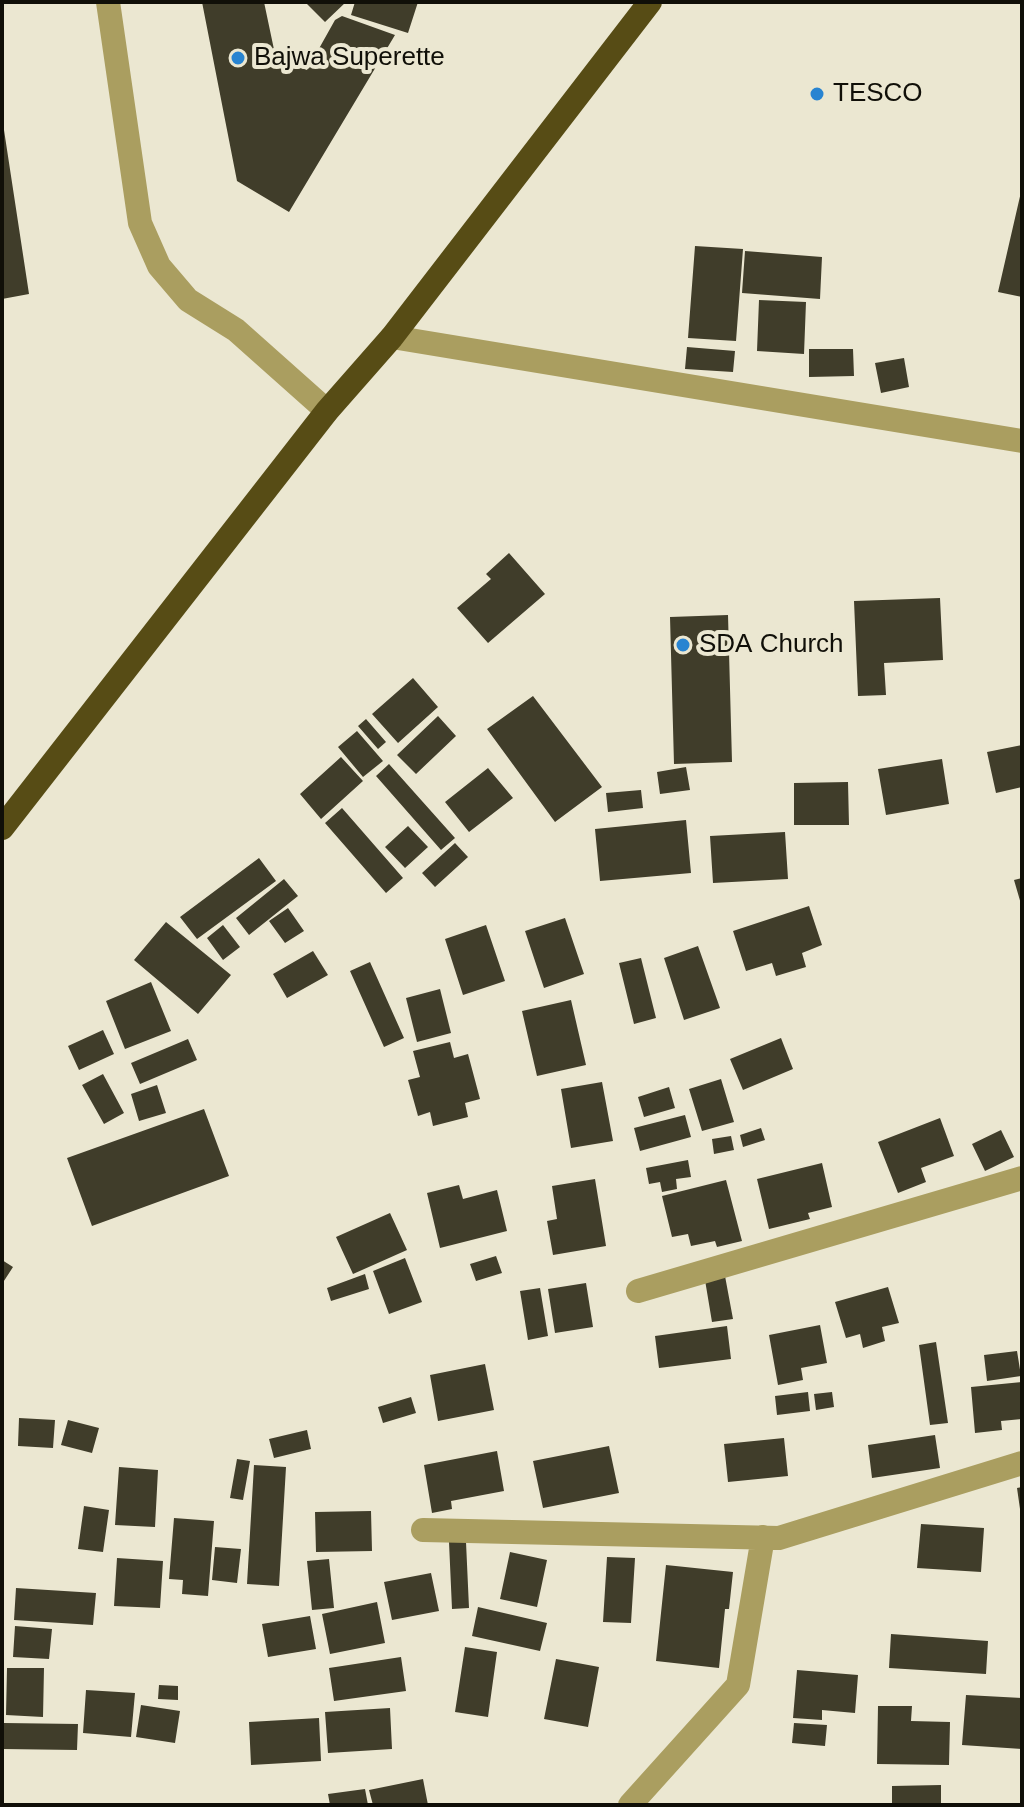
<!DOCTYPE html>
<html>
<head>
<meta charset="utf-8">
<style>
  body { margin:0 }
  #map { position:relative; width:1024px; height:1807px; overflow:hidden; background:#ebe7d1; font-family:Helvetica,sans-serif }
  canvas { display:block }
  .frame { position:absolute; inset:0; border:4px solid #100f08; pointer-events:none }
</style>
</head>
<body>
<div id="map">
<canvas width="1024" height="1807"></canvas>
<div class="frame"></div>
</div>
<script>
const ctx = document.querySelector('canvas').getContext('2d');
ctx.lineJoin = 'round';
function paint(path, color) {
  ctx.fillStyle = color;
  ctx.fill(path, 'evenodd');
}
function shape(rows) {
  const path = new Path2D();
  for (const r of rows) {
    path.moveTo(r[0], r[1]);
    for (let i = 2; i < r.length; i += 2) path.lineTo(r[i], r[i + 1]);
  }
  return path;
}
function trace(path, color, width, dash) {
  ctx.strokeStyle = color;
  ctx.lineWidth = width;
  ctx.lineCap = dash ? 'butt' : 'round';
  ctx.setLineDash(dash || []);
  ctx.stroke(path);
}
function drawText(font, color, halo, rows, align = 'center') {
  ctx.font = font + ' Helvetica,sans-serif';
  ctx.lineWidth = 8;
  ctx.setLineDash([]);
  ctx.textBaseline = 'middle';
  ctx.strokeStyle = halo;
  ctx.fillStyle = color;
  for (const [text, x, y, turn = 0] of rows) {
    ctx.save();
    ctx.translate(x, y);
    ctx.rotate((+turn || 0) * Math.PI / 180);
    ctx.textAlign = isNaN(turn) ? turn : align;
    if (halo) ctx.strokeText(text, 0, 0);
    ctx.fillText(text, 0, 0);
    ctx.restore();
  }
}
const building = shape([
  [202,2,264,2,276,59,307,70,335,20,342,16,395,35,289,212,237,181],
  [305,2,346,2,325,22],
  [355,2,418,2,408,33,351,15],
  [4,130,29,294,2,299,2,131],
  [1021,192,1022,193,1022,297,998,292],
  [695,246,743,249,736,341,688,338],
  [745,251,822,257,820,299,742,293],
  [759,300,806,302,804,354,757,351],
  [687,347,735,351,733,372,685,369],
  [809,349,853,349,854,376,809,377],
  [904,358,909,387,881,393,875,363],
  [509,553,545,594,488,643,457,608,491,579,486,574],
  [940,598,943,660,884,663,886,695,858,696,854,601],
  [728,615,732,762,674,764,670,617],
  [413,678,438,707,398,743,372,714],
  [533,696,602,787,555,822,487,729],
  [438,716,456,736,416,774,397,755],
  [366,719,386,742,378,749,358,726],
  [357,731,383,761,363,777,338,747],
  [1022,745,1022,787,996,793,987,752],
  [341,757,363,781,321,819,300,794],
  [942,759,949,804,886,815,878,769],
  [389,764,455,838,441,850,376,776],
  [686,767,690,790,660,794,657,772],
  [488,768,513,798,469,832,445,802],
  [848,782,849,825,794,825,794,783],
  [641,790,643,808,608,812,606,793],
  [342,808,403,878,386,893,325,823],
  [686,820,691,873,600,881,595,829],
  [408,826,428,847,405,868,385,847],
  [785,832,788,879,713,883,710,836],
  [455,843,468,857,435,887,422,873],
  [259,858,276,881,197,939,180,917],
  [1022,878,1022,904,1021,904,1014,880],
  [284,879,298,896,249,935,236,918],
  [809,906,822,945,802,953,806,967,776,976,772,963,746,971,733,931],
  [288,908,304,931,285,943,269,921],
  [565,918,584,974,544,988,525,931],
  [166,922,231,975,198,1014,134,960],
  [223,925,240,947,223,960,207,938],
  [486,925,505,981,463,995,445,939],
  [698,946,720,1008,684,1020,664,958],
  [313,951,328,975,287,998,273,974],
  [641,958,656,1018,634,1024,619,963],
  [370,962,404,1038,384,1047,350,971],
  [151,982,171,1031,125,1049,106,1001],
  [440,989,451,1033,417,1042,406,998],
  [571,1000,586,1065,537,1076,522,1011],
  [103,1030,114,1054,79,1070,68,1046],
  [781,1038,793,1069,743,1090,730,1059],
  [188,1039,197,1060,140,1084,131,1063],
  [450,1042,454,1058,468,1054,480,1099,465,1103,468,1117,433,1126,430,1112,418,1116,408,1080,420,1077,413,1051],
  [103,1074,124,1113,104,1124,82,1085],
  [721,1079,734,1122,702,1131,689,1089],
  [602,1082,613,1141,571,1148,561,1089],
  [157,1085,166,1113,139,1121,131,1094],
  [669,1087,675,1108,644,1117,638,1097],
  [204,1109,229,1176,92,1226,67,1158],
  [685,1115,691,1137,640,1151,634,1128],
  [940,1118,954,1156,921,1168,926,1182,898,1193,878,1142],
  [761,1128,765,1140,743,1147,740,1135],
  [1001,1130,1014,1157,985,1171,972,1144],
  [731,1136,734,1150,714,1154,712,1139],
  [688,1160,691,1177,676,1179,677,1189,662,1192,660,1182,649,1184,646,1168],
  [822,1163,832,1207,808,1213,810,1219,769,1229,757,1179],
  [595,1179,606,1246,553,1255,547,1221,557,1219,552,1186],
  [726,1180,742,1241,717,1247,715,1241,691,1246,688,1234,672,1237,662,1196],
  [459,1185,463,1199,497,1190,507,1231,440,1248,427,1193],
  [390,1213,407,1250,353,1274,336,1237],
  [496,1256,502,1273,476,1281,470,1264],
  [405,1258,422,1302,389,1314,373,1271],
  [2,1260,13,1267,2,1284],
  [365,1274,369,1289,331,1301,327,1288],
  [725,1276,733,1319,712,1322,705,1280],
  [586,1283,593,1327,555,1333,548,1289],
  [888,1287,899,1323,882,1327,885,1341,863,1348,860,1334,846,1338,835,1302],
  [540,1288,548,1336,528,1340,520,1291],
  [820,1325,827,1363,801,1368,803,1380,778,1385,769,1335],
  [727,1326,731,1359,659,1368,655,1336],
  [936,1342,948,1423,930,1425,919,1345],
  [1017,1351,1021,1376,987,1381,984,1355],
  [485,1364,494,1410,438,1421,430,1375],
  [1022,1382,1022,1419,1001,1421,1002,1430,975,1433,971,1387],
  [808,1392,810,1411,777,1415,775,1396],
  [832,1392,834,1407,816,1410,814,1394],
  [411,1397,416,1413,383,1423,378,1407],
  [19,1418,55,1420,53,1448,18,1446],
  [68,1420,99,1428,92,1453,61,1445],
  [307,1430,311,1449,274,1458,269,1439],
  [935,1435,940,1468,872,1478,868,1445],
  [784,1438,788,1476,728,1482,724,1444],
  [609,1446,619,1493,543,1508,533,1461],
  [497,1451,504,1491,451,1501,452,1509,432,1513,424,1465],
  [237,1459,250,1461,243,1500,230,1498],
  [254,1465,286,1467,279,1586,247,1584],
  [119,1467,158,1470,155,1527,115,1525],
  [1022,1487,1022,1508,1020,1509,1017,1488],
  [84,1506,109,1510,103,1552,78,1549],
  [371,1511,372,1551,316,1552,315,1512],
  [174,1518,214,1521,208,1596,182,1594,183,1580,169,1579],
  [921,1524,984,1528,981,1572,917,1568],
  [449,1542,466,1542,469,1608,452,1609],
  [215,1547,241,1549,237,1583,212,1580],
  [510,1552,547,1560,537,1607,500,1599],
  [607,1557,635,1558,631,1623,603,1622],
  [117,1558,163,1561,160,1608,114,1606],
  [329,1559,334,1608,312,1610,307,1561],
  [666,1565,733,1572,729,1609,725,1609,719,1668,656,1661],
  [431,1573,439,1611,392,1620,384,1582],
  [16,1588,96,1593,93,1625,14,1620],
  [377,1602,385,1643,330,1654,322,1614],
  [478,1607,547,1623,540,1651,472,1636],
  [310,1616,316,1649,268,1657,262,1624],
  [15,1626,52,1629,49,1659,13,1657],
  [891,1634,988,1641,986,1674,889,1668],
  [465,1647,497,1652,488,1717,455,1712],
  [401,1657,406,1691,334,1701,329,1668],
  [556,1659,599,1667,588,1727,544,1719],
  [7,1668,44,1668,43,1717,6,1715],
  [797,1670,858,1675,855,1713,822,1710,822,1720,793,1718],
  [159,1685,178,1686,178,1700,158,1699],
  [86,1690,135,1693,131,1737,83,1733],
  [966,1695,1022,1698,1022,1749,962,1745],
  [141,1705,180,1711,175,1743,136,1737],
  [878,1706,912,1706,911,1721,950,1722,949,1765,877,1764],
  [390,1708,392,1749,328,1753,325,1712],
  [319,1718,321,1761,251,1765,249,1722],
  [4,1723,78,1724,77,1750,3,1749],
  [794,1723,827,1725,825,1746,792,1743],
  [423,1779,428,1805,373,1805,369,1790],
  [941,1785,941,1805,892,1805,892,1786],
  [365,1789,368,1805,330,1805,328,1794]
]);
const street = shape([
  [108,2,140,223,159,266,188,300,236,330,327,411],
  [392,337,1022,441],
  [638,1291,1022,1178],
  [423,1530,779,1538,1022,1463],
  [630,1805,738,1685,763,1537]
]);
const highway = shape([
  [2,828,327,411,392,337,650,2]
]);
const markers = [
  [238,58,8,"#2884d1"],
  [817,94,8,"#2884d1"],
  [683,645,8,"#2884d1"]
];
const poiNames = [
  ["Bajwa Superette",254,58],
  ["TESCO",833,94],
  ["SDA Church",699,645]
];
paint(building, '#403d2a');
trace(street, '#aa9e60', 24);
trace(highway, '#574c15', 24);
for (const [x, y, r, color] of markers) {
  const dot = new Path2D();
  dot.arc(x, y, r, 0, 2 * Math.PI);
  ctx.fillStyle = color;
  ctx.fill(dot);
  trace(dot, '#ebe7d1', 3);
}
drawText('26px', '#100f08', '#ebe7d1', poiNames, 'left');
</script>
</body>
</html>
